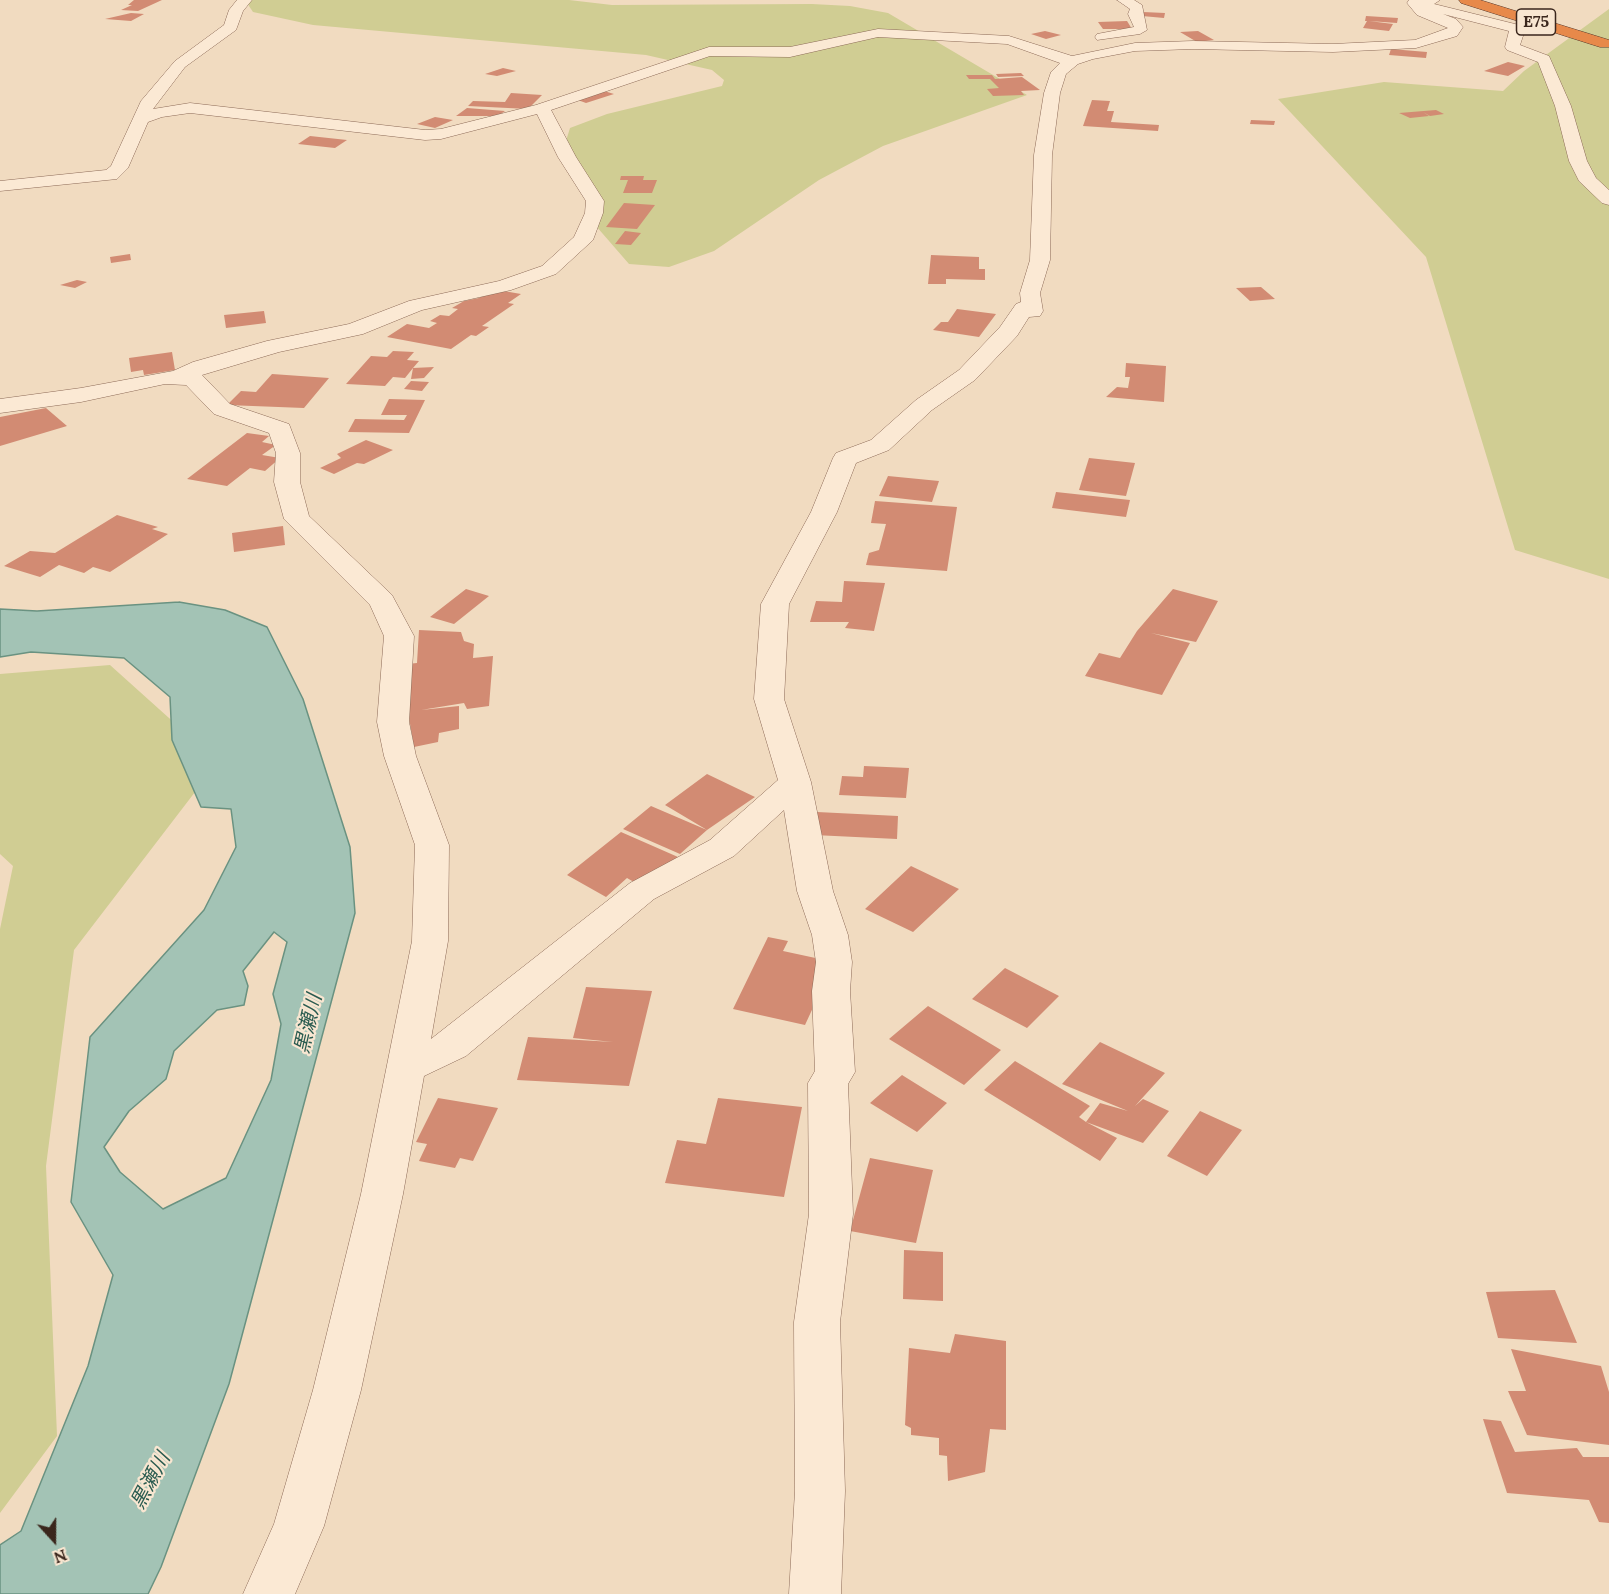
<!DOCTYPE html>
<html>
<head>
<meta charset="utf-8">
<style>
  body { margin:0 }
  #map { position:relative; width:1609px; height:1594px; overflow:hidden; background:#f1dbc0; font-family:Lora,serif }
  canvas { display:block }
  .north { position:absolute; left:24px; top:1510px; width:60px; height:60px; -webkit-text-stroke:4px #f8e6d1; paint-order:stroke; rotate:159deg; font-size:16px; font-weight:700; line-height:24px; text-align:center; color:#3a261c }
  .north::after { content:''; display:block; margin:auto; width:21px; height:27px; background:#3a261c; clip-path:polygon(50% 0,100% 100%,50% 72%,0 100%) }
</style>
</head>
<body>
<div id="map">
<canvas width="1609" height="1594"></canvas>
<div class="north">N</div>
</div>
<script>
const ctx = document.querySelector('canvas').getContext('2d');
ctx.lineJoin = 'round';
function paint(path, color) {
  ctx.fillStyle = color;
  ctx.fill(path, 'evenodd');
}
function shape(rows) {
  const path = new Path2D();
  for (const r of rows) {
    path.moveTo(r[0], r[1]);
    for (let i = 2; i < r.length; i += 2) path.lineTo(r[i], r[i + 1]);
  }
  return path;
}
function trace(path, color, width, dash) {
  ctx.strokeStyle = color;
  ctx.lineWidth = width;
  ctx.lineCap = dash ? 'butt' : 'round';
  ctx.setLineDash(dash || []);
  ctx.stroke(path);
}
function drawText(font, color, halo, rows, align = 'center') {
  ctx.font = font + ' Lora,"Noto Sans JP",serif';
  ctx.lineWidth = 4.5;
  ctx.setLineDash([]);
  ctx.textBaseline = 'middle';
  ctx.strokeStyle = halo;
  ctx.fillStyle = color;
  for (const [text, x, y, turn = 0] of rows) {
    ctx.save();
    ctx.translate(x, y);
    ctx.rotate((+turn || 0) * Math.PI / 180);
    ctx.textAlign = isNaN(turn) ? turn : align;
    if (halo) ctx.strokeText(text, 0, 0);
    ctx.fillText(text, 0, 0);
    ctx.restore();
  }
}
const green = shape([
  [245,0,569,0,612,5,812,4,850,6,888,13,1027,95,883,146,819,180,714,251,669,267,629,264,596,226,565,144,570,128,607,114,722,86,724,80,712,70,646,55,313,25,253,12],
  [1609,9,1609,579,1515,550,1426,257,1278,99,1384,82,1503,91,1524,71],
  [110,665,218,762,74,950,46,1166,57,1436,0,1513,0,929,13,866,0,854,0,674]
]);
const water = shape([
  [179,602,225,610,267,627,303,699,350,847,355,913,229,1384,161,1567,148,1594,0,1594,0,1545,21,1531,88,1366,113,1275,71,1202,90,1037,204,910,236,847,231,809,201,807,172,740,170,697,124,658,31,652,0,657,0,609,37,611,179,602],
  [274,932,287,942,273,994,281,1024,271,1080,226,1178,163,1209,120,1172,104,1147,129,1111,166,1079,174,1051,217,1010,244,1005,248,986,243,971,274,932]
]);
const building = shape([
  [134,0,162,0,138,11,121,10,132,5,128,5],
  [1143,12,1165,13,1164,18,1142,16],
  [131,13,144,14,131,21,105,19],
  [1366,16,1398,18,1397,23,1369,21,1393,24,1389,31,1363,28,1367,21,1365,21],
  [1127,21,1132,29,1103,29,1098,22],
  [1045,31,1061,35,1046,39,1031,34],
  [1198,31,1214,40,1197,42,1180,32],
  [1391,49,1427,52,1426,58,1389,55],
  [1508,62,1525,66,1508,76,1484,71],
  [503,68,516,71,497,76,485,74],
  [1021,73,1024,76,998,77,996,74],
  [966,75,992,75,995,79,1022,77,1040,90,1021,91,1024,95,993,96,987,89,999,88,990,79,969,79],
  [604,91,614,94,586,103,575,99],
  [511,93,542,95,528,109,468,106,473,101,505,102],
  [1092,100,1110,101,1107,111,1114,111,1111,122,1159,125,1158,131,1083,126],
  [467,108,505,111,498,116,456,116],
  [1436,110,1444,114,1430,116,1423,112,1429,116,1410,118,1399,113],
  [435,117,453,120,435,128,417,124],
  [1251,120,1275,121,1274,125,1250,124],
  [310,136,347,140,335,148,298,144],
  [621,176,644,176,643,180,657,180,652,193,623,193,628,180,620,180],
  [624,203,655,205,637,229,606,227],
  [625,231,641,233,631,245,615,244],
  [130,254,131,260,111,263,110,257],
  [931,255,979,257,979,269,985,269,985,280,946,279,946,284,928,284],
  [77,280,87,282,75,288,60,285],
  [1261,287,1275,299,1250,301,1236,288],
  [492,289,521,294,508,303,514,304,482,326,489,327,476,336,471,335,451,349,387,337,407,324,429,328,437,323,430,321,440,315,449,316,458,309,452,308,464,301,479,298],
  [957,309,996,314,979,337,933,330,941,322,948,322],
  [264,311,266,323,226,328,224,315],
  [393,351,414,352,407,360,419,361,413,368,434,367,424,378,411,379,413,368,405,378,393,377,385,386,346,384,371,356,387,357],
  [172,352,175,370,144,375,143,370,131,372,129,358],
  [1126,363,1166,366,1164,402,1106,397,1117,387,1128,388,1130,377,1125,377],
  [272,374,329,378,304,408,227,405,241,391,256,392],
  [411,381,429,382,422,391,404,389],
  [389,399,425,400,409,433,348,432,355,419,404,420,407,415,381,415],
  [46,408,67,426,0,446,0,417],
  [247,433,269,436,262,442,276,445,262,455,280,458,265,471,250,468,227,486,187,479],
  [366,440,393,450,364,464,357,463,334,474,320,468,341,458,337,454],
  [1089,458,1135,463,1126,496,1079,490],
  [888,476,939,481,932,502,879,496],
  [1056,492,1130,500,1126,517,1052,508],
  [875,501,957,507,947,571,866,565,869,553,879,550,886,524,871,523],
  [117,515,158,527,152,529,168,534,110,572,93,567,84,573,59,565,40,577,4,566,30,551,55,553],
  [283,526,285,545,234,552,232,533],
  [844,581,885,583,874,631,845,628,849,622,810,622,816,601,842,602],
  [466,589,489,596,454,624,430,617],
  [1173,589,1218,601,1196,642,1151,633,1190,643,1162,695,1085,676,1099,653,1120,658,1137,631],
  [419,630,461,632,464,641,474,644,473,658,493,656,489,706,467,709,464,703,421,710,459,706,459,729,439,733,438,742,414,747,408,712,407,664,417,663],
  [864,766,909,768,906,798,839,795,842,776,863,777],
  [707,774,755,797,707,830,680,854,623,829,651,806,707,830,665,805],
  [817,812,898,816,897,839,814,835],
  [621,832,678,857,639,885,627,878,606,897,567,875],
  [911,866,959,889,913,932,865,909],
  [768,937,788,941,783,951,834,962,805,1025,733,1009],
  [1005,968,1059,996,1027,1028,972,999],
  [586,987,652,991,629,1086,517,1080,528,1037,613,1042,573,1038],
  [928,1006,1001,1050,964,1085,889,1039],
  [1100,1042,1165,1073,1135,1106,1143,1099,1169,1111,1143,1143,1086,1122,1117,1138,1100,1161,984,1090,1015,1061,1090,1106,1079,1117,1086,1122,1100,1103,1128,1111,1062,1084],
  [902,1075,947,1103,917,1132,870,1103],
  [438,1098,498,1108,473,1161,460,1158,455,1168,419,1161,427,1144,416,1142],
  [718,1098,802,1107,784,1197,665,1183,677,1140,706,1144],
  [1200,1111,1242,1130,1207,1176,1167,1156],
  [870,1158,933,1170,916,1243,850,1231],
  [904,1250,943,1252,943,1301,903,1299],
  [1555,1290,1577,1343,1498,1338,1486,1292],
  [955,1334,1006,1341,1006,1430,990,1429,985,1472,948,1481,947,1456,939,1455,939,1438,911,1435,911,1428,905,1425,909,1348,950,1353],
  [1511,1349,1601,1366,1609,1392,1609,1445,1527,1435,1508,1391,1526,1391],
  [1483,1419,1501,1421,1515,1452,1577,1448,1583,1457,1609,1457,1609,1523,1599,1522,1589,1500,1507,1493]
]);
const street = shape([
  [237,0,252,0,243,11,236,30,185,67,153,109,190,103,425,130,441,129,536,105,709,47,790,47,878,29,1009,36,1072,56,1135,43,1193,41,1333,44,1415,40,1448,28,1417,15,1407,3,1409,0,1440,0,1434,4,1519,25,1524,33,1520,45,1549,56,1571,106,1587,161,1596,178,1609,190,1609,205,1602,203,1579,181,1569,161,1555,106,1538,62,1507,50,1505,47,1509,31,1443,14,1456,19,1463,27,1457,36,1416,48,1333,52,1193,49,1135,51,1093,59,1078,64,1066,74,1060,93,1052,155,1050,260,1040,293,1043,311,1040,316,1029,317,1017,336,975,380,932,410,889,450,856,463,837,512,789,604,784,699,811,782,833,891,848,935,852,962,850,991,855,1072,848,1084,853,1214,840,1322,845,1491,841,1594,789,1594,795,1491,794,1322,809,1214,808,1083,815,1071,812,991,816,962,812,935,797,891,784,810,734,856,654,899,466,1056,424,1076,403,1194,361,1390,324,1526,295,1594,243,1594,274,1524,313,1390,361,1194,412,941,415,845,384,756,377,722,384,636,370,605,284,519,274,482,276,453,269,433,214,414,186,385,165,384,81,402,0,413,0,399,81,388,173,371,193,362,267,341,349,324,409,301,499,281,542,266,574,237,585,213,586,201,558,157,537,114,441,139,425,140,190,113,162,117,148,122,128,168,117,179,0,191,0,181,106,170,111,166,141,101,175,61,224,25,229,10,237,0],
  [878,37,1007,44,1060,63,1051,72,1044,93,1034,155,1030,260,1020,293,1021,302,1016,304,1000,327,959,370,916,400,871,440,836,453,833,458,811,512,761,604,754,699,778,780,710,840,630,883,431,1039,448,941,449,845,416,756,409,722,414,636,392,595,309,516,300,482,300,453,289,424,230,404,202,375,279,352,363,334,422,310,511,290,556,274,593,240,603,213,604,201,576,157,551,110,710,56,790,57,878,37],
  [1117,0,1134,0,1142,5,1147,30,1140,34,1097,40,1095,37,1097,34,1134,27,1128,14,1130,9,1117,0]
]);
const highway = shape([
  [1459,0,1480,0,1609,40,1609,47,1600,47,1461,3,1459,0]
]);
const shields = [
  [1536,22,39]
];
const shieldNames = [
  ["E75",1536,22]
];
const waterNames = [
  ["黒瀬川",309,1024,-77],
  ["黒瀬川",151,1481,-62]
];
paint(green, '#d0cd93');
paint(water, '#a3c3b5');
trace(water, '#6a9281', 1.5);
paint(building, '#d28b73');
trace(street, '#8c6a57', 1);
trace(highway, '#59392b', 1);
paint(street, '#fbe9d4');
paint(highway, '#e7894a');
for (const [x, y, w] of shields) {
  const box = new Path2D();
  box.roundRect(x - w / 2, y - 13, w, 26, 4.5);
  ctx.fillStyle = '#f8e6d1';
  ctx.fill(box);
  trace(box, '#3a261c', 1.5);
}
drawText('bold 16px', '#3a261c', null, shieldNames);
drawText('italic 20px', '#2a5b50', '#f8e6d1', waterNames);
</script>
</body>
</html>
